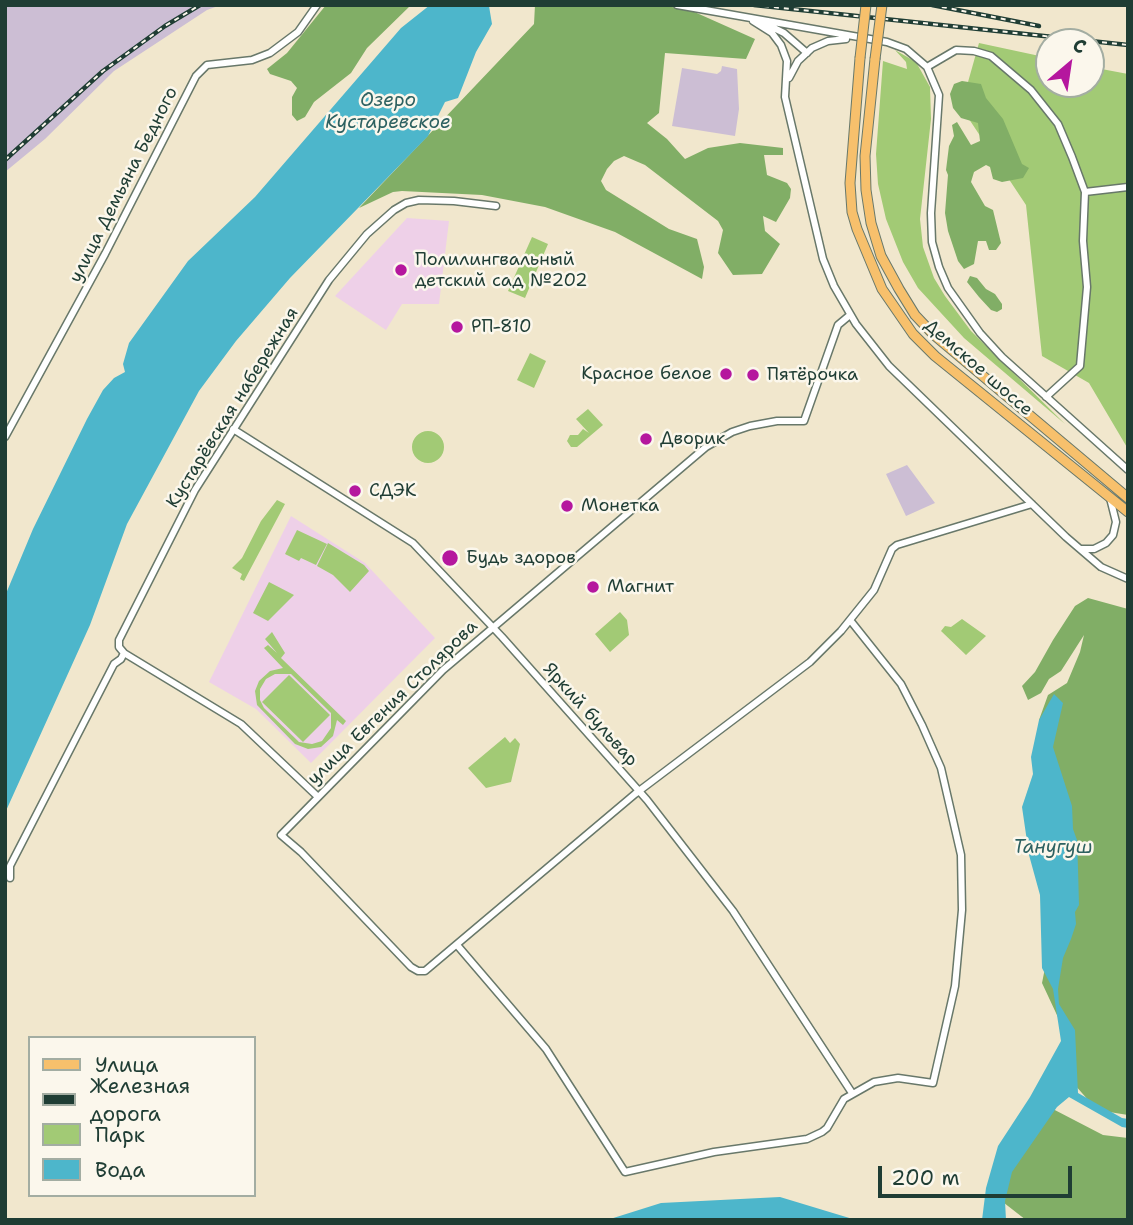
<!DOCTYPE html>
<html>
<head>
<meta charset="utf-8">
<style>
  body { margin:0 }
  #map { position:relative; width:1133px; height:1225px; overflow:hidden; background:#f1e7cd; font-family:"Shantell Sans",sans-serif }
  canvas { display:block }
  .frame { position:absolute; inset:0; border:7px solid #1f3d34; pointer-events:none }
  .legend { position:absolute; left:28px; top:1036px; width:228px; height:161px; box-sizing:border-box; background:#fbf7ec; border:2px solid #a3ada2; margin:0; padding:9px 12px; list-style:none; font-size:21px; color:#1f3d34 }
  .legend li { display:flex; align-items:center; gap:14px; height:35px }
  .legend b { width:35px; border:2px solid #a3ada2 }
  .north { position:absolute; left:1035px; top:28px; width:70px; height:70px; box-sizing:border-box; background:#fbf7ec; border:2px solid #a3ada2; border-radius:50%; rotate:29deg; font-size:19px; font-weight:700; line-height:28px; text-align:center; color:#1f3d34 }
  .north::after { content:''; display:block; margin:auto; width:24px; height:32px; background:#b5179e; clip-path:polygon(50% 0,100% 100%,50% 72%,0 100%) }
  .scale { position:absolute; left:878px; top:1166px; width:194px; height:32px; box-sizing:border-box; border:4px solid #1f3d34; border-top:0; padding-left:9px; font-size:21px; line-height:24px; white-space:nowrap; color:#1f3d34; -webkit-text-stroke:5px #fbf7ec; paint-order:stroke }
</style>
</head>
<body>
<div id="map">
<canvas width="1133" height="1225"></canvas>
<div class="frame"></div>
<ul class="legend">
<li><b style="height:9px;background:#f7c06c"></b>Улица</li>
<li><b style="height:9px;background:#1f3d34"></b>Железная дорога</li>
<li><b style="height:19px;background:#a2ca75"></b>Парк</li>
<li><b style="height:19px;background:#4db6cb"></b>Вода</li>
</ul>
<div class="north">С</div>
<div class="scale">200 m</div>
</div>
<script>
const ctx = document.querySelector('canvas').getContext('2d');
ctx.lineJoin = 'round';
function paint(path, color) {
  ctx.fillStyle = color;
  ctx.fill(path, 'evenodd');
}
function shape(rows) {
  const path = new Path2D();
  for (const r of rows) {
    if (r.length === 3) {
      path.moveTo(r[0] + r[2], r[1]);
      path.arc(r[0], r[1], r[2], 0, 2 * Math.PI);
      continue;
    }
    path.moveTo(r[0], r[1]);
    for (let i = 2; i < r.length; i += 2) path.lineTo(r[i], r[i + 1]);
  }
  return path;
}
function trace(path, color, width, dash) {
  ctx.strokeStyle = color;
  ctx.lineWidth = width;
  ctx.lineCap = dash ? 'butt' : 'round';
  ctx.setLineDash(dash || []);
  ctx.stroke(path);
}
function drawText(font, color, halo, rows, align = 'center') {
  ctx.font = font + ' "Shantell Sans",sans-serif';
  ctx.lineWidth = 5;
  ctx.setLineDash([]);
  ctx.textBaseline = 'middle';
  ctx.strokeStyle = halo;
  ctx.fillStyle = color;
  for (const [text, x, y, turn = 0] of rows) {
    ctx.save();
    ctx.translate(x, y);
    ctx.rotate((+turn || 0) * Math.PI / 180);
    ctx.textAlign = isNaN(turn) ? turn : align;
    if (halo) ctx.strokeText(text, 0, 0);
    ctx.fillText(text, 0, 0);
    ctx.restore();
  }
}
const built = shape([
  [407,218,449,221,439,304,402,304,386,330,335,296],
  [291,516,365,563,435,638,311,763,256,709,209,682]
]);
const industrial = shape([
  [5,5,221,5,207,10,114,71,45,139,5,172],
  [722,66,737,69,739,109,735,136,672,126,682,68,717,74,721,71],
  [907,465,935,503,906,516,886,474]
]);
const green = shape([
  [979,43,1049,58,1049,84,1091,84,1091,67,1128,74,1128,449,1089,383,1042,356,1026,205,961,107],
  [895,50,916,62,930,87,931,119,920,219,923,247,934,278,945,296,971,331,1065,424,964,338,918,288,903,262,886,219,878,184,876,154,883,61,907,69,906,62],
  [532,237,548,244,525,298,508,291],
  [530,353,546,361,534,388,517,380],
  [588,409,603,425,577,447,571,447,567,441,570,435,578,435,583,429,589,433,576,419],
  [428,447,16],
  [277,500,285,504,244,581,240,579,242,574,232,568,242,558,261,521],
  [297,530,327,544,316,565,301,558,299,561,285,554],
  [328,543,364,565,369,571,350,592,333,575,317,566],
  [269,582,294,595,268,621,253,613],
  [620,612,627,620,629,635,610,652,595,634],
  [962,619,986,636,966,655,941,631,945,626,951,627],
  [272,632,285,653,281,658,346,721,343,725,337,720,333,736,321,747,308,749,295,744,257,705,255,691,259,681,270,671,283,668,264,648,268,645,277,653,265,639],
  [275,674,291,674,331,713,331,728,322,741,312,744,299,742,264,708,260,700,260,689,266,679],
  [289,675,330,715,303,742,262,702],
  [505,737,510,743,515,738,520,744,511,782,486,788,468,768]
]);
const forest = shape([
  [326,5,411,5,367,48,351,73,314,102,305,117,297,121,292,115,292,97,297,88,291,81,270,74,267,69,287,53],
  [535,5,660,5,690,10,755,39,746,59,665,53,659,113,647,123,667,139,685,159,708,148,740,143,783,148,783,155,764,155,767,175,787,183,791,189,790,198,776,222,763,216,765,231,780,244,762,274,733,275,718,253,723,230,718,221,645,165,624,156,614,161,607,169,601,181,606,190,669,229,697,239,704,267,702,279,615,232,545,207,482,195,402,191,393,192,359,208,534,24],
  [962,81,981,84,986,98,1003,119,1022,164,1029,168,1023,178,1002,182,993,179,990,167,986,165,974,172,971,182,985,206,993,210,1001,243,996,250,989,250,986,241,978,241,974,264,964,269,958,261,948,231,945,213,948,175,946,170,949,146,954,136,952,125,957,122,971,145,980,141,978,123,961,118,953,108,950,94,954,84],
  [970,276,977,278,986,289,995,294,1002,304,1002,309,997,312,991,310,979,297,967,282],
  [1088,598,1128,609,1128,1115,1097,1110,1059,1067,1063,1028,1042,983,1058,903,1039,720,1048,695,1067,683,1080,652,1084,635,1061,671,1049,679,1041,693,1028,700,1022,686,1035,672,1053,640,1075,606],
  [1049,1107,1103,1135,1128,1138,1128,1220,1026,1220,990,1192]
]);
const water = shape([
  [430,5,489,6,492,24,476,52,458,98,445,102,428,136,290,278,236,341,199,391,127,524,90,625,5,813,5,596,33,529,87,419,103,390,114,378,125,372,123,364,129,343,188,261,255,197,401,28],
  [1054,694,1063,703,1053,747,1072,806,1073,829,1077,840,1078,868,1079,905,1075,912,1076,924,1071,939,1063,958,1058,989,1059,1004,1075,1030,1078,1093,1122,1118,1128,1119,1128,1128,1122,1127,1069,1097,1057,1107,1012,1172,1005,1201,1006,1220,982,1220,986,1188,998,1146,1030,1097,1061,1041,1053,989,1042,968,1040,895,1029,855,1022,807,1033,774,1031,757,1039,720],
  [780,1197,856,1220,607,1220,661,1203]
]);
const street = shape([
  [677,5,887,42,906,49,927,67,939,95,931,213,932,242,939,267,948,288,980,333,1002,357,1128,470],
  [753,21,772,33,781,45,787,61,785,97,823,259,834,286,856,324,889,366,1066,537,1101,567,1128,579],
  [764,23,784,33,807,53],
  [927,67,956,50,974,51,991,56,1031,90,1058,124,1072,157,1085,192,1083,241,1087,287,1080,366,1046,397],
  [789,78,798,61,812,48,828,41,846,39],
  [1085,192,1128,187],
  [850,315,838,325,804,421,777,421,750,426,732,432,706,447,443,670,281,835,301,852,411,967,418,971,425,971,635,794,810,662,841,631,874,590,892,549,897,545,1032,504],
  [233,429,413,543,502,637,647,800,733,911,852,1093],
  [5,437,105,254,196,76,207,65,252,60,270,53,298,32,317,5],
  [1081,549,1094,549,1106,543,1113,535,1116,522,1110,498],
  [124,653,241,724,317,796],
  [10,878,10,866,114,664,121,659,124,653,119,647,119,640,195,490,329,280,367,234,394,210,406,203,419,200,454,201,496,206],
  [457,945,546,1049,625,1172,714,1152,807,1139,822,1132,827,1128,844,1099,874,1082,898,1078,933,1083,955,986,962,910,961,855,941,768,922,725,901,684,850,620]
]);
const primary = shape([
  [860,58,850,183,852,212,857,229,882,289,913,334,935,356,1128,512],
  [875,59,865,156,866,190,871,223,881,256,899,289,915,315,933,334,1128,498]
]);
const rail = shape([
  [754,5,1128,45],
  [932,5,1039,26],
  [5,160,103,71,165,26,200,5]
]);
const primaryBridge = shape([
  [860,58,866,5],
  [875,59,882,5]
]);
const markers = [
  [401,270,7,"#b5179e"],
  [457,327,7,"#b5179e"],
  [726,374,7,"#b5179e"],
  [753,375,7,"#b5179e"],
  [646,439,7,"#b5179e"],
  [355,491,7,"#b5179e"],
  [567,506,7,"#b5179e"],
  [450,558,9,"#b5179e"],
  [593,587,7,"#b5179e"]
];
const streetNames = [
  ["улица Демьяна Бедного",124,185,-63],
  ["Демское шоссе",978,368,41],
  ["Кустарёвская набережная",233,408,-58],
  ["улица Евгения Столярова",393,703,-44],
  ["Яркий бульвар",590,715,48]
];
const poiNames = [
  ["Полилингвальный",415,260],
  ["детский сад №202",415,281],
  ["РП-810",471,327],
  ["Красное белое",712,374,"right"],
  ["Пятёрочка",767,375],
  ["Дворик",660,439],
  ["СДЭК",369,491],
  ["Монетка",581,506],
  ["Будь здоров",466,558],
  ["Магнит",607,587]
];
const waterNames = [
  ["Озеро",388,101],
  ["Кустаревское",388,123],
  ["Танугуш",1053,848]
];
paint(built, '#eed0e8');
paint(industrial, '#ccbed4');
paint(green, '#a2ca75');
paint(forest, '#81ae66');
paint(water, '#4db6cb');
trace(street, '#68786a', 9);
trace(primary, '#68786a', 11);
trace(street, '#fff', 6);
trace(primary, '#f7c06c', 9);
trace(rail, '#1f3d34', 4.5);
trace(rail, '#fbf7ec', 2, [5]);
trace(primaryBridge, '#68786a', 11, []);
trace(primaryBridge, '#f7c06c', 9);
for (const [x, y, r, color] of markers) {
  const dot = new Path2D();
  dot.arc(x, y, r, 0, 2 * Math.PI);
  ctx.fillStyle = color;
  ctx.fill(dot);
  trace(dot, '#fbf7ec', 2.5);
}
drawText('18px', '#1f3d34', '#fbf7ec', streetNames);
drawText('18px', '#1f3d34', '#fbf7ec', poiNames, 'left');
drawText('italic 19px', '#2d6161', '#fbf7ec', waterNames);
</script>
</body>
</html>
